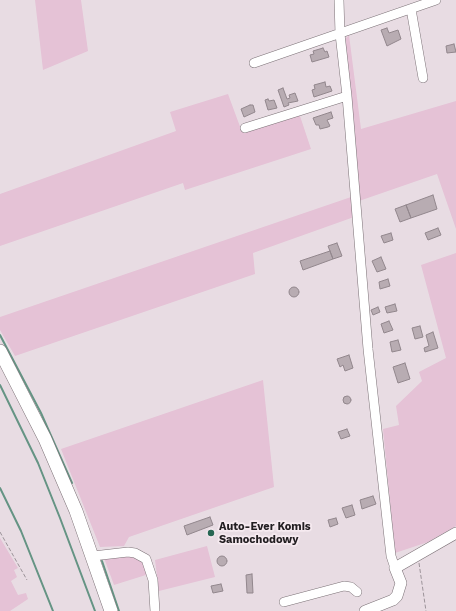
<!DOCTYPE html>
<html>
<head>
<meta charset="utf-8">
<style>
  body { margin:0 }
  canvas { display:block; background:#e8dce3 }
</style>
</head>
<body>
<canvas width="456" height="611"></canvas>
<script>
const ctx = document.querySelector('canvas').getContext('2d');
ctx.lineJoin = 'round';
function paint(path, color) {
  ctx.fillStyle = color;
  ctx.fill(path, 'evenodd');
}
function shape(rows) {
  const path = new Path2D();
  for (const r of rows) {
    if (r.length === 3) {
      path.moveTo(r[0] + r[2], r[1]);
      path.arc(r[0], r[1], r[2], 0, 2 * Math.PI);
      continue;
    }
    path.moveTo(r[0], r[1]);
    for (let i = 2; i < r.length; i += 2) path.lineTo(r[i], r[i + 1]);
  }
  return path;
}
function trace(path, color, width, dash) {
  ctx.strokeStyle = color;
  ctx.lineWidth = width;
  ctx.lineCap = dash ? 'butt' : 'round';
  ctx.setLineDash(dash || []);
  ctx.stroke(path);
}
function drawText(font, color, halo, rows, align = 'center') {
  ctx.font = font + ' "Work Sans",sans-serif';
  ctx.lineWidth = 3.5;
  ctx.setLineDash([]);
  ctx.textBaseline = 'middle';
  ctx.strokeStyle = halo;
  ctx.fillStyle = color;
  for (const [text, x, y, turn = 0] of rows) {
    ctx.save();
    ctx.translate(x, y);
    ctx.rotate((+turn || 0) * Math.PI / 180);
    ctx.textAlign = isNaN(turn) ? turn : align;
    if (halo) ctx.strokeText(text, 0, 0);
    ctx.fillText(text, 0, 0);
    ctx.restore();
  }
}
const green = shape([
  [35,0,81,0,88,51,43,70],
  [349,35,361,129,456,101,456,229,437,174,359,201,345,39],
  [228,94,242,132,299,113,311,149,185,190,183,183,0,246,0,194,176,131,170,112],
  [354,196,354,217,253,253,255,274,15,356,0,330,0,317],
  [456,253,456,526,428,542,395,553,383,429,399,425,396,406,422,381,419,372,446,358,421,265],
  [263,380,274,487,129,537,124,546,100,547,61,449],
  [0,538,18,568,14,570,17,577,11,581,18,595,26,593,28,599,10,611,0,611],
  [207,546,215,577,159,591,155,560],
  [125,556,134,557,142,562,149,574,114,585,104,558]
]);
const stream = shape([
  [0,335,41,413,72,483],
  [0,385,38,463,60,518,95,611],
  [0,488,21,531,53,611],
  [102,561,119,611]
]);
const building = shape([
  [387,28,389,33,398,30,401,39,387,46,381,30,387,28],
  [454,44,456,52,447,53,446,46,454,44],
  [323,48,325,52,327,51,329,57,312,62,310,55,314,54,313,51,323,48],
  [325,82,326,87,330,86,332,91,314,97,312,90,315,89,314,85,325,82],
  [283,88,287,99,290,98,289,95,295,93,298,101,288,103,289,105,284,107,278,90,283,88],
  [268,99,269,101,274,100,277,108,268,110,265,100,268,99],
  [250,105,253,105,255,112,244,117,241,109,250,105],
  [331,112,333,118,327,120,330,126,328,127,320,129,319,125,316,125,313,118,331,112],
  [433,195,437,209,411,218,406,205,433,195],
  [406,205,411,218,400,222,395,209,406,205],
  [438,228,441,235,428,240,425,233,438,228],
  [391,233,393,240,384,243,381,236,391,233],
  [337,243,342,256,333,259,328,246,337,243],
  [330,251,333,259,303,270,300,261,330,251],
  [381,257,386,269,377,272,372,261,381,257],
  [388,279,390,286,380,289,379,282,388,279],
  [294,292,5],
  [395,304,397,311,387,313,385,307,395,304],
  [378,307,380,312,373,315,371,310,378,307],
  [389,321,393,330,384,333,381,324,389,321],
  [420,326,423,337,415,339,412,328,420,326],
  [433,332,438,348,425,352,424,348,429,346,426,335,433,332],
  [398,340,401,350,392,352,390,342,398,340],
  [349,355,353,368,345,371,343,365,340,367,337,359,349,355],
  [405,363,410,379,398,383,393,367,405,363],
  [347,400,4],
  [347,429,350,436,341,439,338,432,347,429],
  [373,496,376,504,362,509,360,500,373,496],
  [352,505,355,515,346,518,342,508,352,505],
  [210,517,213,525,187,535,184,526,210,517],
  [336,518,338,524,330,527,328,520,336,518],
  [222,561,5],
  [252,574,253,593,247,593,246,575,252,574],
  [221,584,223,591,213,593,211,586,221,584]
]);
const path = shape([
  [0,532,27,580],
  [419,563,426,611]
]);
const minor = shape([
  [339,0,340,34,347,96,368,349,391,556,395,568],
  [411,9,423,78],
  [254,63,436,0],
  [245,128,347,96],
  [93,556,128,552,135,553,146,559,153,580,155,611],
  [284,602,344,586,351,587,357,592]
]);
const major = shape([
  [365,611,393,600,397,596,401,583,395,568,456,533]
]);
const highway = shape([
  [0,351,45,439,76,511,111,611]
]);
const markers = [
  [211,533,4,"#276653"]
];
const poiNames = [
  ["Auto-Ever Komis",219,527],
  ["Samochodowy",219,540]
];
paint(green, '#e5c2d6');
trace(stream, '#659484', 2);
paint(building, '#b8acb2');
trace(building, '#92878d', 1);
trace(minor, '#7c7277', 10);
trace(major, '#7c7277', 12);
trace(highway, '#7c7277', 14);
trace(path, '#9c9399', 1, [4, 2]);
trace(minor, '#fff', 9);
trace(major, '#fff', 11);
trace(highway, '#fff', 13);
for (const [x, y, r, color] of markers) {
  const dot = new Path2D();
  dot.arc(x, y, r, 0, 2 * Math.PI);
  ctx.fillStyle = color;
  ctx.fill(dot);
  trace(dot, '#f6eaf0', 1.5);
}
drawText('bold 11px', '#221e21', '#f6eaf0', poiNames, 'left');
</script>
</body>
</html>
